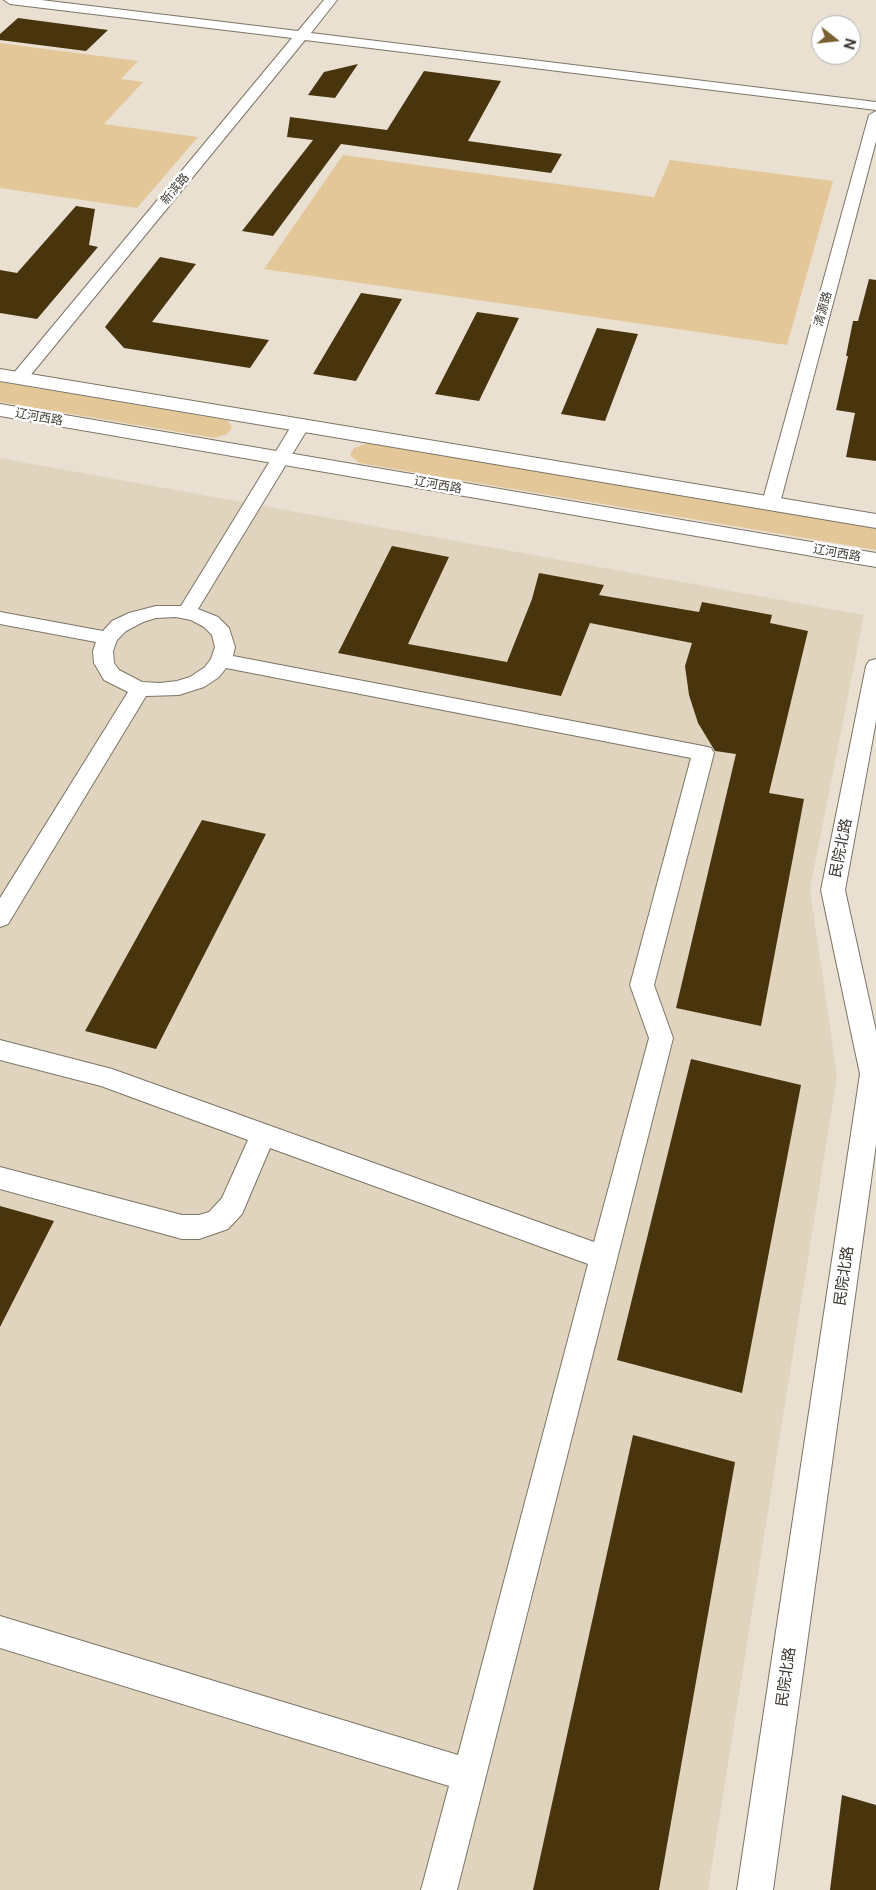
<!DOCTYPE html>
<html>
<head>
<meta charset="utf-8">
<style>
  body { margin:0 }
  #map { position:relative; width:876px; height:1890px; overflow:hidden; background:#e9e0d2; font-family:"Public Sans",sans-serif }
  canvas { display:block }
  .north { position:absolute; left:811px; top:15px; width:50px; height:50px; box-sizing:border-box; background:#fff; border:1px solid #b1b0ad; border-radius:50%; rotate:106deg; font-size:14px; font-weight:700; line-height:20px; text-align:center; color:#3d3933 }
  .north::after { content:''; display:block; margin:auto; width:18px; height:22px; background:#796031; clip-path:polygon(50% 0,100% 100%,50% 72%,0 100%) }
</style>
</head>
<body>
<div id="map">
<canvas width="876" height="1890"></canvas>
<div class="north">N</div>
</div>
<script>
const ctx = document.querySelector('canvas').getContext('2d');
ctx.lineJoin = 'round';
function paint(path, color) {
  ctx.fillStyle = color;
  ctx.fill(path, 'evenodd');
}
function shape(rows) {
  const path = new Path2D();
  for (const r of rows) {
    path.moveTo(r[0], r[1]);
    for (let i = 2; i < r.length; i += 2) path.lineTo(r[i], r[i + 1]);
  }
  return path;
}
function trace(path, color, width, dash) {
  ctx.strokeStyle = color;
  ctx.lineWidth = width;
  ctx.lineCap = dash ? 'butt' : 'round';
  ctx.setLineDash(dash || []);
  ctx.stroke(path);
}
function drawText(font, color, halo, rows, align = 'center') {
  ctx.font = font + ' "Public Sans","Noto Sans SC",sans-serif';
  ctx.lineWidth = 5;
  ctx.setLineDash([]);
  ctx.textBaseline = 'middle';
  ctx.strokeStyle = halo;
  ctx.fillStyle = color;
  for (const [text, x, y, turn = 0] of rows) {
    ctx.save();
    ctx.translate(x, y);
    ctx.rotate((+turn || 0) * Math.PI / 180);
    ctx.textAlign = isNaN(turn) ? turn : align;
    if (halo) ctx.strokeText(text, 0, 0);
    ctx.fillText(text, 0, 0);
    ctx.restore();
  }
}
const built = shape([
  [0,458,864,615,810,889,837,1076,708,1890,0,1890]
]);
const green = shape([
  [0,43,138,61,121,79,143,82,104,124,198,137,137,208,0,188],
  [343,155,654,197,670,160,833,181,787,345,264,269],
  [0,382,227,420,232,427,227,434,215,438,0,402],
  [368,443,876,528,876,550,359,463,350,455,354,448]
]);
const building = shape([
  [18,18,108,30,86,51,0,40,0,34],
  [358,64,335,98,308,95,324,72],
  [424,71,501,81,468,141,562,154,551,173,341,144,273,236,242,231,313,140,287,137,290,117,387,130],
  [76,206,95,209,89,245,98,247,37,319,0,313,0,270,17,273],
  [160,257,196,264,152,322,269,340,250,368,124,348,105,327],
  [869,279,876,280,876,461,846,457,855,413,836,410,848,356,846,356,853,321,858,321],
  [361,293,402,299,356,381,313,374],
  [477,312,519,318,479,401,435,394],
  [597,328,638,334,605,421,561,414],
  [392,546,449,557,408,644,507,662,532,599,539,573,604,585,599,595,699,612,702,602,772,615,770,623,808,631,769,793,804,799,761,1026,676,1008,736,754,715,751,698,723,689,695,685,666,692,643,590,623,561,696,338,653],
  [202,820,266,834,156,1049,85,1031],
  [691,1059,801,1085,742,1393,617,1360],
  [0,1206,54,1221,0,1327],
  [633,1435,735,1462,659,1890,533,1890],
  [842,1795,876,1805,876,1890,830,1890]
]);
const minor = shape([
  [4,0,41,0,298,31,324,0,337,0,311,33,876,102,876,110,305,40,25,382,19,383,13,382,11,378,13,374,292,38,10,4,4,0],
  [876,111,876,141,780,503,778,507,771,509,764,507,762,503,869,115,876,111],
  [301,420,307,421,310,425,198,609,218,617,229,628,235,647,233,656,703,746,711,748,714,753,654,985,673,1038,457,1890,421,1890,449,1786,0,1648,0,1616,458,1755,588,1264,270,1148,242,1214,228,1229,199,1239,182,1239,0,1189,0,1167,182,1215,199,1215,209,1212,222,1198,248,1140,101,1086,0,1060,0,1040,112,1069,594,1242,649,1038,630,985,691,758,226,668,219,677,204,687,179,695,146,696,8,924,0,927,0,898,128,692,104,680,94,663,93,651,96,642,0,624,0,612,103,631,112,621,129,613,156,606,181,606,292,425,295,421,301,420],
  [176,617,191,620,204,627,212,635,215,647,211,659,205,667,190,677,177,681,160,683,142,682,119,670,114,663,113,651,117,640,126,631,143,622,156,618,176,617],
  [876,659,876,721,845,890,876,1031,876,1144,773,1890,737,1890,860,1074,821,890,866,666,869,661,876,659]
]);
const tertiary = shape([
  [0,369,876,514,876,528,0,381,0,369],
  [0,404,876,553,876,567,0,416,0,404]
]);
const farStreetnames = [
  ["新滨路",175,189,-50],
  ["清源路",823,309,-75],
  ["辽河西路",39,417,10],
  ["辽河西路",438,485,10],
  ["辽河西路",837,553,10]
];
const streetNames = [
  ["民院北路",841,848,-79],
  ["民院北路",844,1276,-82],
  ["民院北路",786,1677,-82]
];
paint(built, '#e0d4be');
paint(green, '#e3c798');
paint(building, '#48350e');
trace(minor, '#7c7567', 2);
trace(tertiary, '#7c7567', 2);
paint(minor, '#fff');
paint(tertiary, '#fff');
drawText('12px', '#3d3933', '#fff', farStreetnames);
drawText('15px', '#3d3933', '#fff', streetNames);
</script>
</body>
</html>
